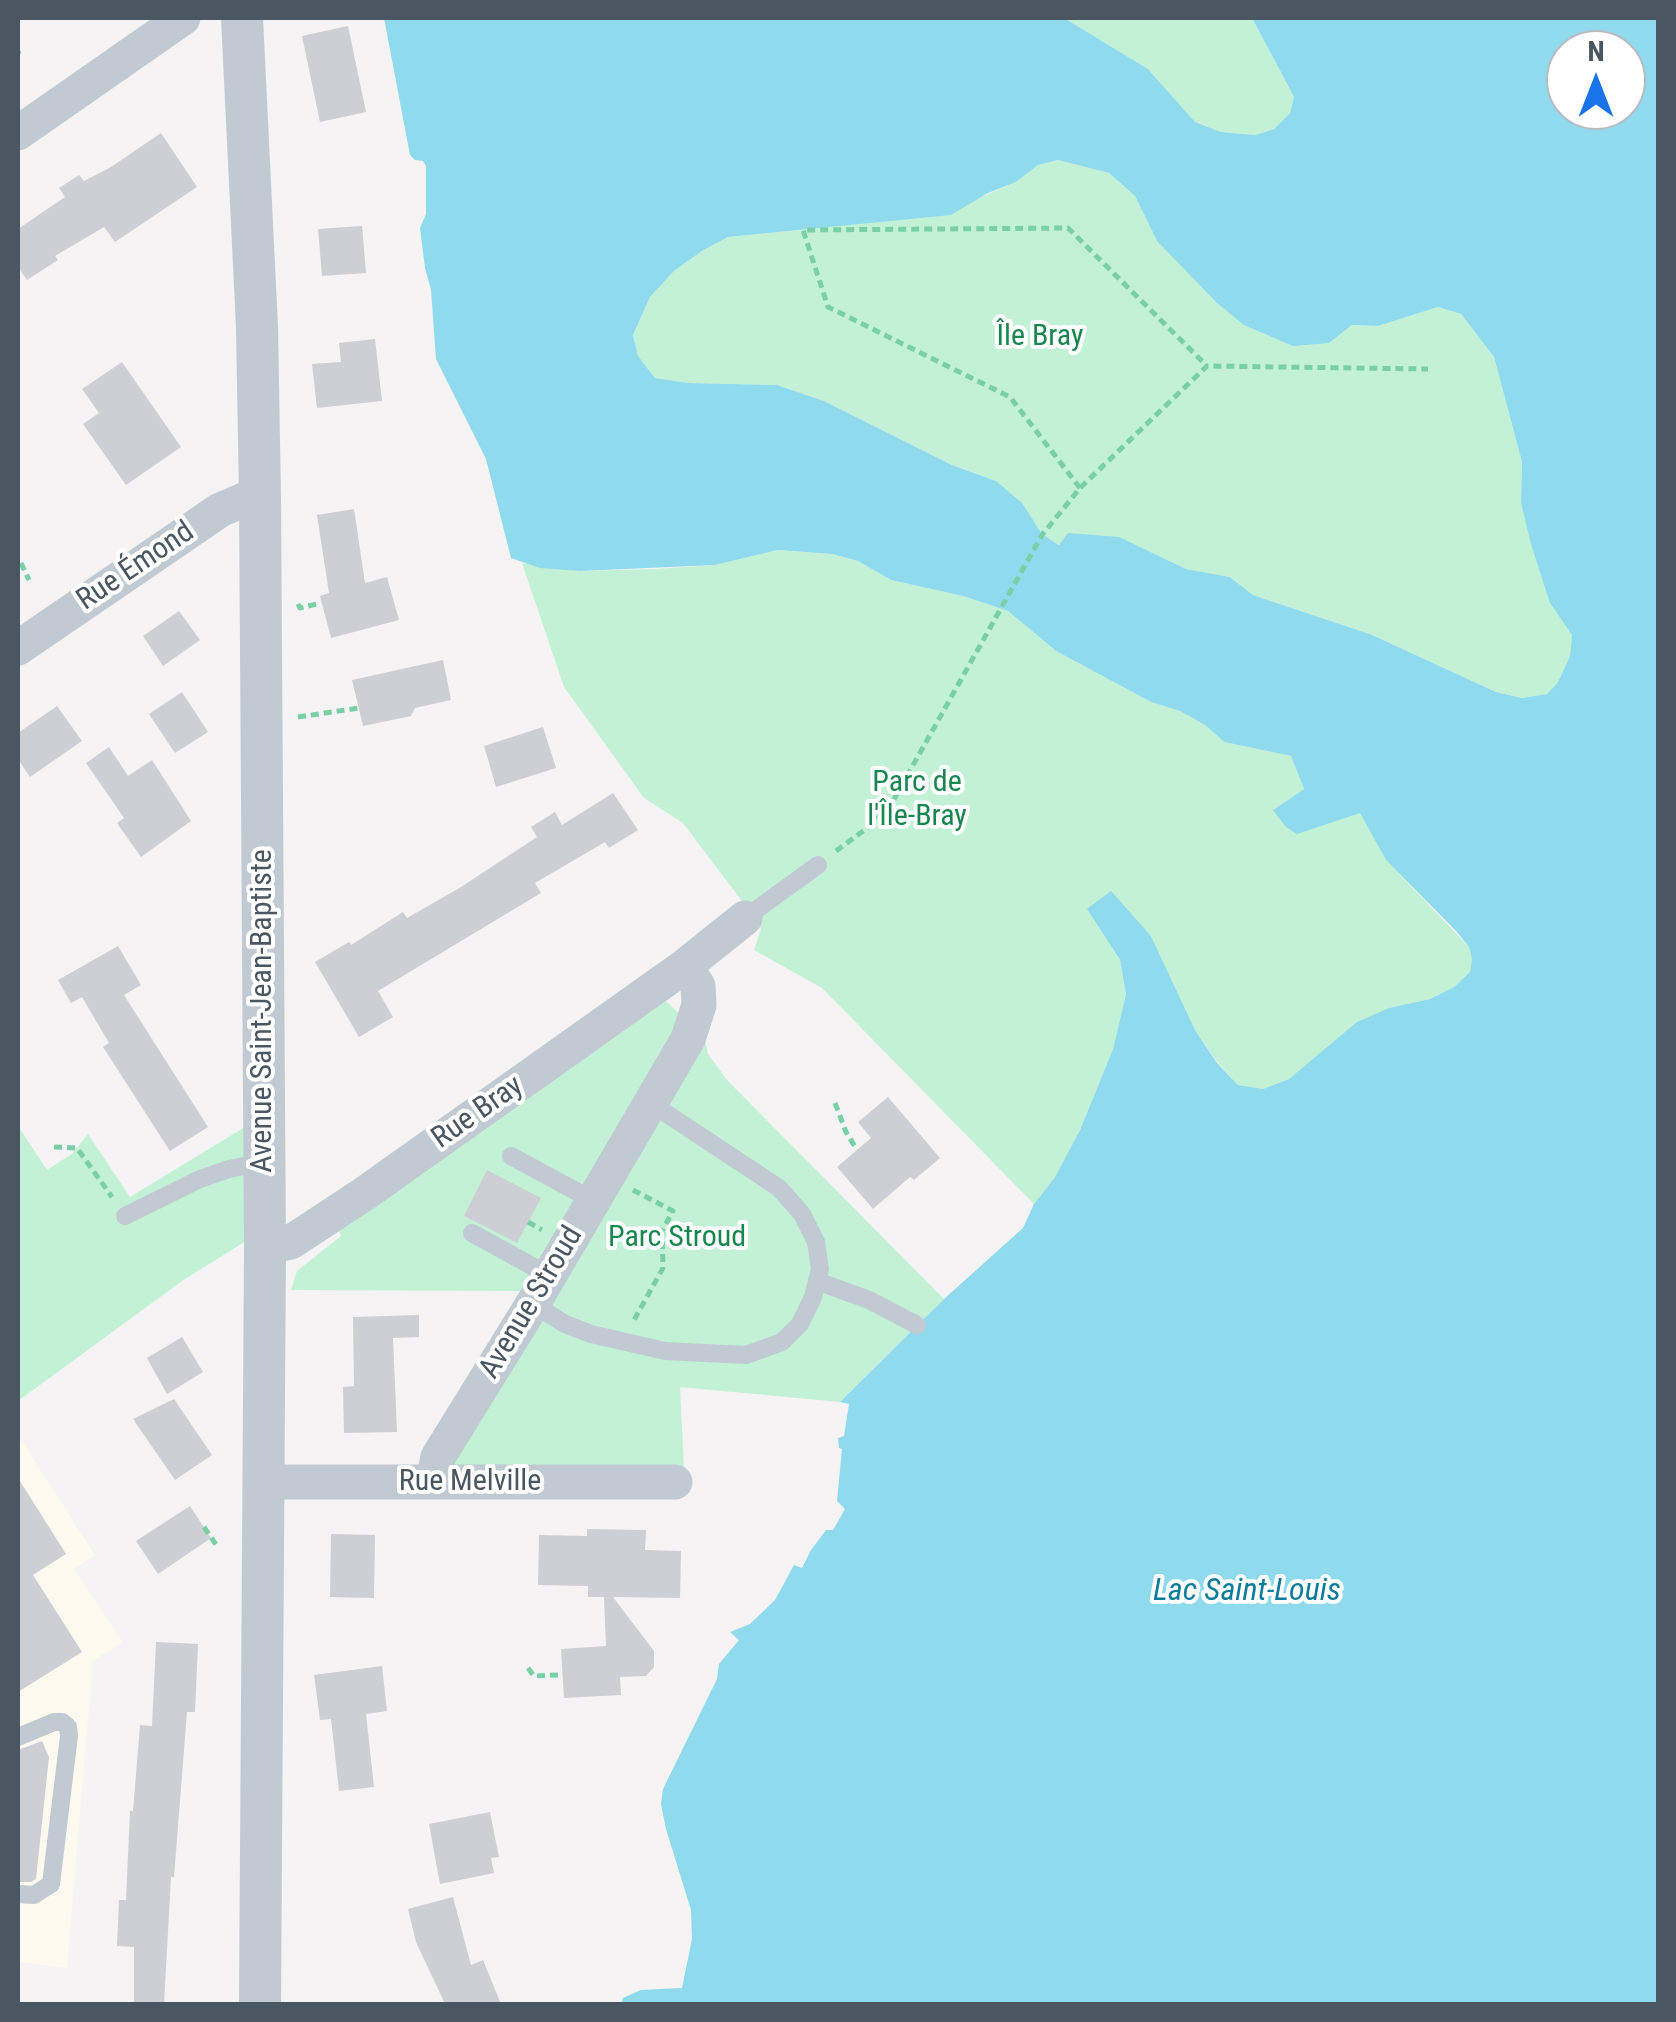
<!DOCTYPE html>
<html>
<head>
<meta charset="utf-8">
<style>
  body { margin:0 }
  #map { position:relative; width:1676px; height:2022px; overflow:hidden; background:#f5f3f3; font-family:"Roboto Condensed",sans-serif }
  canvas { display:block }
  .frame { position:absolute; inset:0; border:20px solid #4a5661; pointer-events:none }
  .north { position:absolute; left:1546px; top:30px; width:100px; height:100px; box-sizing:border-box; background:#fff; border:2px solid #b7bbc0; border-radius:50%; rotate:0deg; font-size:28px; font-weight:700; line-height:40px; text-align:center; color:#4a5661 }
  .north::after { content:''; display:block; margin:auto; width:35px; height:45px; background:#1a73e8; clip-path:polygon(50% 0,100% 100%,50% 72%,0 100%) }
</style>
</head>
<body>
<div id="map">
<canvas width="1676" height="2022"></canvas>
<div class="frame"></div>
<div class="north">N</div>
</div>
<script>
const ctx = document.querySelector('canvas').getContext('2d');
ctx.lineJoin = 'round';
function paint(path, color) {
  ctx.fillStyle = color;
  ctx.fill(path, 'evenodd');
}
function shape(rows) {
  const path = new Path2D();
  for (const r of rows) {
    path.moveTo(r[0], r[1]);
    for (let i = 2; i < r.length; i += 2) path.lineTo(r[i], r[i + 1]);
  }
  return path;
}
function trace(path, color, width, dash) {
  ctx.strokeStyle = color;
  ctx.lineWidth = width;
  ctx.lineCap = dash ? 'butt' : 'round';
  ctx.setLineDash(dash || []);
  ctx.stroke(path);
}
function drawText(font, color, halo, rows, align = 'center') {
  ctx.font = font + ' "Roboto Condensed",sans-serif';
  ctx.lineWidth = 8;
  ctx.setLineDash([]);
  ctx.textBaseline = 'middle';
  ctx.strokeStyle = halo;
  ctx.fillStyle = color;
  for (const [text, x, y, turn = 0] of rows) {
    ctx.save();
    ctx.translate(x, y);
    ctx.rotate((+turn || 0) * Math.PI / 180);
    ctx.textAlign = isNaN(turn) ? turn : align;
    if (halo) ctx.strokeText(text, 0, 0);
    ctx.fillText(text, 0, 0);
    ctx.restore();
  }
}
const commercial = shape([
  [18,1435,95,1555,74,1569,123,1642,93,1661,67,1968,18,1962]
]);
const green = shape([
  [1064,18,1252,18,1294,97,1290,113,1274,129,1255,135,1221,132,1195,122,1148,69],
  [1058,160,1109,173,1135,196,1157,241,1329,343,1352,325,1378,326,1438,307,1461,314,1494,357,1522,462,1521,503,1550,602,1572,635,1570,656,1558,682,1547,694,1522,698,1496,692,1370,634,1253,595,1230,577,1186,569,1119,538,1060,545,1042,535,1022,504,996,481,952,465,824,401,777,385,688,383,655,378,638,356,633,335,650,297,674,271,702,251,728,237,811,229,970,202,1016,182,1038,165],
  [778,550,832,554,858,561,891,580,963,596,1008,611,1056,651,1151,702,1180,711,1205,725,1224,742,1291,756,1304,789,1274,809,1336,820,1360,812,1386,860,1469,947,1472,959,1470,972,1454,987,1430,999,1389,1008,1289,1079,1263,1089,1238,1085,1218,1063,1195,1030,1151,936,1087,909,1120,960,1126,994,1113,1049,1080,1130,1055,1177,1034,1204,822,988,754,950,761,929,751,913,683,823,644,798,564,687,522,563,580,571,655,569,715,565],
  [666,1001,705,1039,708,1054,727,1080,944,1299,840,1402,680,1387,684,1471,452,1467,521,1291,291,1290,297,1271,341,1236,339,1231],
  [18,1126,47,1170,72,1154,88,1134,130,1197,245,1127,246,1241,182,1281,18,1401]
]);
const water = shape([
  [384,18,1064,18,1148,69,1195,122,1221,132,1255,135,1274,129,1290,113,1294,97,1252,18,1658,18,1658,2004,621,2004,623,1998,641,1990,682,1988,692,1939,691,1910,666,1829,661,1804,663,1789,717,1679,719,1664,739,1640,730,1632,750,1624,775,1600,794,1565,802,1568,811,1550,826,1530,833,1530,845,1509,837,1501,842,1449,839,1448,838,1438,844,1436,849,1404,840,1402,944,1299,1023,1228,1034,1204,1055,1177,1080,1130,1113,1049,1126,994,1120,960,1087,909,1111,891,1151,936,1195,1030,1217,1063,1238,1085,1263,1089,1289,1079,1357,1022,1389,1008,1430,999,1454,987,1470,972,1472,959,1469,947,1457,932,1386,860,1360,813,1297,834,1286,827,1273,810,1304,789,1291,756,1224,742,1205,725,1180,711,1151,702,1056,651,1008,611,963,596,891,580,858,561,832,554,778,550,715,565,580,571,540,568,511,558,486,459,436,359,431,290,425,268,420,228,426,214,426,166,423,161,415,160,410,155],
  [1566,50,1626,50,1626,110,1566,110],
  [1058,160,1109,173,1135,196,1157,241,1217,303,1244,325,1293,346,1329,343,1352,325,1378,326,1438,307,1461,314,1494,357,1522,462,1521,503,1531,544,1550,603,1572,635,1570,656,1558,682,1547,694,1522,698,1496,692,1370,634,1253,595,1230,577,1186,569,1119,537,1068,533,1059,545,1042,534,1022,503,996,481,952,465,824,401,777,385,688,383,655,378,638,356,633,335,650,297,674,271,702,251,728,237,951,215,988,193,1016,182,1038,165]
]);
const building = shape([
  [348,26,366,112,320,122,302,36],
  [161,133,197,187,115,242,104,227,55,256,58,260,27,280,18,267,18,229,65,197,59,188,79,175,84,181,111,167],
  [362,226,366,273,322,276,318,229],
  [375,339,382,401,317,408,312,364,341,362,339,343],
  [122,362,181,447,126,485,83,424,99,413,82,389],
  [354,509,365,583,387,577,399,620,331,638,320,596,329,593,317,515],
  [179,611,200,640,163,666,143,636],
  [443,660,451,700,415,708,411,716,363,726,352,680],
  [182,692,208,732,175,753,149,714],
  [57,706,82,741,30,777,18,759,18,733],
  [543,727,556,768,496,787,484,746],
  [109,747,128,776,152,760,191,821,141,857,117,823,124,818,86,763],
  [613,793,638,830,609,848,605,842,535,883,541,893,378,991,393,1017,359,1037,315,962,349,942,351,945,403,912,407,918,461,887,537,837,531,827,555,812,562,825],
  [118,946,141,985,124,995,208,1127,170,1151,103,1047,109,1043,82,997,71,1003,58,980],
  [888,1097,940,1158,914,1180,910,1177,873,1209,837,1167,871,1138,858,1122],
  [487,1170,541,1198,517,1243,464,1216],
  [419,1315,419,1337,393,1338,397,1432,344,1433,343,1387,354,1386,353,1317],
  [182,1337,203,1372,167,1394,147,1358],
  [174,1399,212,1455,175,1480,133,1419],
  [18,1478,66,1554,33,1575,82,1652,18,1692],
  [190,1506,211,1538,158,1574,136,1541],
  [587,1529,646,1530,645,1550,681,1551,680,1598,613,1597,654,1651,654,1667,646,1676,620,1677,621,1695,564,1698,561,1649,606,1646,604,1597,588,1597,588,1586,538,1585,539,1535,587,1536],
  [331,1534,375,1535,374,1598,330,1597],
  [156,1642,198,1644,195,1712,187,1712,174,1877,171,1877,164,2004,134,2004,134,1947,117,1946,119,1900,126,1900,130,1811,133,1811,140,1725,152,1726],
  [382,1666,387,1711,366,1714,374,1787,339,1791,331,1719,320,1720,314,1675],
  [42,1741,49,1757,36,1879,31,1882,18,1882,18,1750],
  [490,1812,499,1857,491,1858,494,1873,440,1884,429,1824],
  [453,1897,471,1965,483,1960,501,2004,445,2004,416,1942,408,1909]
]);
const path = shape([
  [18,51,19,54],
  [1080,488,1010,397,828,307,803,230,1068,228,1207,366],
  [21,563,29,580],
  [298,604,300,608,321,603],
  [298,717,359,708],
  [836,851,870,826,893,801,1042,535,1080,488,1207,366,1428,369],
  [835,1103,846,1132,857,1150],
  [54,1147,77,1148,112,1197],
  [633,1190,673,1211,662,1231,663,1268,634,1320],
  [528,1222,542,1230],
  [204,1527,217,1546],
  [528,1668,534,1676,558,1675]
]);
const service = shape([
  [745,918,818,865],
  [511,1156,594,1201],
  [125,1216,200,1179,229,1169,264,1162],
  [472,1233,550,1276],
  [817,1281,869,1300,917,1325],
  [533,1304,565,1324,591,1334,665,1351,746,1355,782,1342,800,1324,813,1297,820,1269,816,1242,802,1214,779,1188,652,1104],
  [18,1737,54,1722,62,1722,68,1727,69,1736,51,1884,34,1895,18,1894]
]);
const minor = shape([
  [18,133,183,18],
  [18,648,220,510,246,499,260,497],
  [265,1247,291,1242,364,1194,685,966,745,918],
  [264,1482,675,1482],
  [433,1482,438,1457,537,1297,688,1039,699,1005,698,986,685,966]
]);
const tertiary = shape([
  [242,18,257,327,260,497,265,1247,260,2004]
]);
const parkNames = [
  ["Île Bray",1040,337],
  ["Parc de",917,783],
  ["l'Île-Bray",917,817],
  ["Parc Stroud",677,1238]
];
const streetNames = [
  ["Rue Émond",136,567,-34],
  ["Avenue Saint-Jean-Baptiste",263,1011,-90],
  ["Rue Bray",478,1113,-35],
  ["Avenue Stroud",532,1303,-59],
  ["Rue Melville",470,1482]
];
const waterNames = [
  ["Lac Saint-Louis",1247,1592]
];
paint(commercial, '#fdf9ef');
paint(green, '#c3f1d5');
paint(water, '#90daee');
paint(building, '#cdcfd5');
trace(path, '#7ad0a6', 5, [8, 5]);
trace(service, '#c1cad2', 18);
trace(minor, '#c1cad2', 35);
trace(tertiary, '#c1cad2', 42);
drawText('30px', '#17864f', '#fff', parkNames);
drawText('30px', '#4a5661', '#fff', streetNames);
drawText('italic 32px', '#0c7c9b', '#fff', waterNames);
</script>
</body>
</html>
